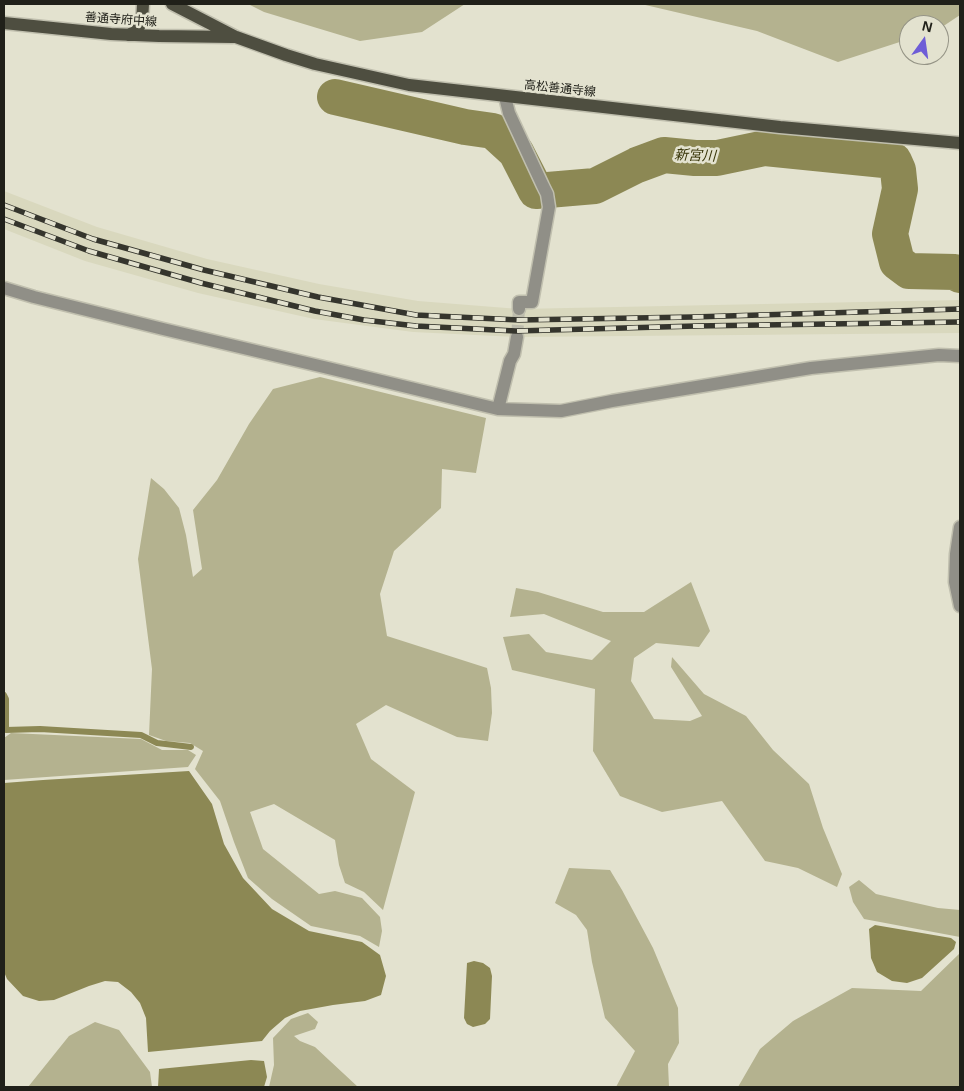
<!DOCTYPE html>
<html>
<head>
<meta charset="utf-8">
<style>
  body { margin:0 }
  #map { position:relative; width:964px; height:1091px; overflow:hidden; background:#e3e2cf; font-family:Helvetica,sans-serif }
  canvas { display:block }
  .frame { position:absolute; inset:0; border:5px solid #202019; pointer-events:none }
  .north { position:absolute; left:899px; top:15px; width:50px; height:50px; box-sizing:border-box; background:#e3e2cf; border:1px solid #959486; border-radius:50%; rotate:14deg; font-size:14px; font-weight:700; line-height:20px; text-align:center; color:#202019 }
  .north::after { content:''; display:block; margin:auto; width:18px; height:22px; background:#6e5dd7; clip-path:polygon(50% 0,100% 100%,50% 72%,0 100%) }
</style>
</head>
<body>
<div id="map">
<canvas width="964" height="1091"></canvas>
<div class="frame"></div>
<div class="north">N</div>
</div>
<script>
const ctx = document.querySelector('canvas').getContext('2d');
ctx.lineJoin = 'round';
function paint(path, color) {
  ctx.fillStyle = color;
  ctx.fill(path, 'evenodd');
}
function shape(rows) {
  const path = new Path2D();
  for (const r of rows) {
    path.moveTo(r[0], r[1]);
    for (let i = 2; i < r.length; i += 2) path.lineTo(r[i], r[i + 1]);
  }
  return path;
}
function trace(path, color, width, dash) {
  ctx.strokeStyle = color;
  ctx.lineWidth = width;
  ctx.lineCap = dash ? 'butt' : 'round';
  ctx.setLineDash(dash || []);
  ctx.stroke(path);
}
function drawText(font, color, halo, rows, align = 'center') {
  ctx.font = font + ' Helvetica,"Noto Sans JP",sans-serif';
  ctx.lineWidth = 5;
  ctx.setLineDash([]);
  ctx.textBaseline = 'middle';
  ctx.strokeStyle = halo;
  ctx.fillStyle = color;
  for (const [text, x, y, turn = 0] of rows) {
    ctx.save();
    ctx.translate(x, y);
    ctx.rotate((+turn || 0) * Math.PI / 180);
    ctx.textAlign = isNaN(turn) ? turn : align;
    if (halo) ctx.strokeText(text, 0, 0);
    ctx.fillText(text, 0, 0);
    ctx.restore();
  }
}
const built = shape([
  [4,191,97,227,207,259,319,284,418,301,519,309,960,300,960,333,517,337,413,332,314,319,198,293,85,261,4,229]
]);
const green = shape([
  [248,4,465,4,422,32,360,41,264,12],
  [641,4,960,4,960,15,939,29,939,25,909,25,909,39,838,62,757,31],
  [320,377,486,418,476,473,442,469,441,508,394,551,380,594,387,636,487,668,491,688,492,713,488,741,457,737,386,705,356,724,371,759,415,792,383,910,364,892,345,883,339,865,335,840,274,804,250,812,263,849,319,894,335,891,362,898,380,917,382,931,379,947,360,936,311,926,272,899,248,878,234,842,220,801,195,769,203,751,190,743,166,741,149,735,152,669,138,559,151,478,164,489,179,508,186,535,193,577,202,569,193,510,217,480,249,424,273,389],
  [691,582,710,631,699,647,656,643,634,658,631,681,654,719,690,721,702,716,671,667,672,657,704,694,746,716,773,750,809,784,823,828,842,874,837,887,798,868,765,861,722,801,662,812,620,796,593,751,595,689,512,670,503,637,529,634,546,652,592,660,611,641,544,614,510,617,516,588,538,592,603,612,644,612],
  [11,733,141,739,162,750,188,750,196,755,188,767,4,780,4,738],
  [569,868,610,870,622,890,653,948,678,1008,679,1043,668,1064,669,1087,616,1087,635,1051,605,1018,592,962,587,930,576,915,555,903],
  [859,880,876,894,938,908,960,910,960,937,864,919,853,902,849,887],
  [960,953,960,1087,738,1087,760,1049,793,1021,852,988,921,991],
  [308,1013,318,1022,315,1029,294,1036,300,1041,315,1047,358,1087,269,1087,274,1065,273,1038,291,1019],
  [95,1022,119,1030,150,1072,152,1087,28,1087,69,1036]
]);
const water = shape([
  [189,771,212,804,224,844,243,878,272,909,309,931,362,942,380,955,386,976,381,995,365,1001,333,1005,300,1011,285,1018,270,1031,262,1041,148,1052,146,1018,140,1003,131,992,118,982,105,981,89,986,54,1000,39,1001,23,996,7,979,4,972,4,783,43,780],
  [875,925,951,938,956,942,954,949,922,978,907,983,892,981,877,972,871,958,869,929],
  [474,961,483,963,490,968,492,976,490,1019,485,1024,473,1027,467,1024,464,1018,467,963],
  [251,1060,264,1061,267,1077,264,1087,158,1087,159,1069]
]);
const stream = shape([
  [4,695,6,699,6,730,40,729,141,735,157,743,191,747]
]);
const river = shape([
  [335,97,465,127,493,131,516,152,536,191,595,186,637,165,664,155,695,158,717,158,765,148,894,161,898,170,900,189,890,234,897,262,909,271,955,272,960,275]
]);
const minorTunnel = shape([
  [517,337,519,309]
]);
const minor = shape([
  [505,97,509,113,543,186,547,194,549,207,532,302,519,302,519,309],
  [4,288,34,297,163,329,328,368,498,409,561,411,612,401,811,368,939,355,960,356],
  [498,409,510,361,514,354,517,337],
  [960,527,956,554,955,582,960,606]
]);
const major = shape([
  [172,4,236,37,286,55,315,64,409,85,780,127,960,143],
  [4,23,111,34,159,36,233,37],
  [128,35,136,31,142,22,143,4]
]);
const rail = shape([
  [4,205,93,239,204,270,318,297,416,315,519,320,693,317,960,309],
  [4,219,89,251,201,283,315,311,364,320,416,326,516,331,696,326,960,322]
]);
const streetNames = [
  ["善通寺府中線",121,20,4],
  ["高松善通寺線",560,89,6]
];
const waterNames = [
  ["新宮川",695,156,2]
];
paint(built, '#d9d8be');
paint(green, '#b4b28f');
paint(water, '#8c8854');
trace(stream, '#8c8854', 6);
trace(river, '#8c8854', 36);
trace(minorTunnel, '#bcbbab', 12, [12, 6]);
trace(minor, '#c0bfae', 15);
trace(major, '#c0bfae', 15);
trace(minor, '#908f87', 12);
trace(major, '#4e4e40', 12);
trace(rail, '#35352d', 5.5);
trace(rail, '#e3e2cf', 4, [11]);
drawText('12px', '#202019', '#e3e2cf', streetNames);
drawText('italic 14px', '#383508', '#e3e2cf', waterNames);
</script>
</body>
</html>
